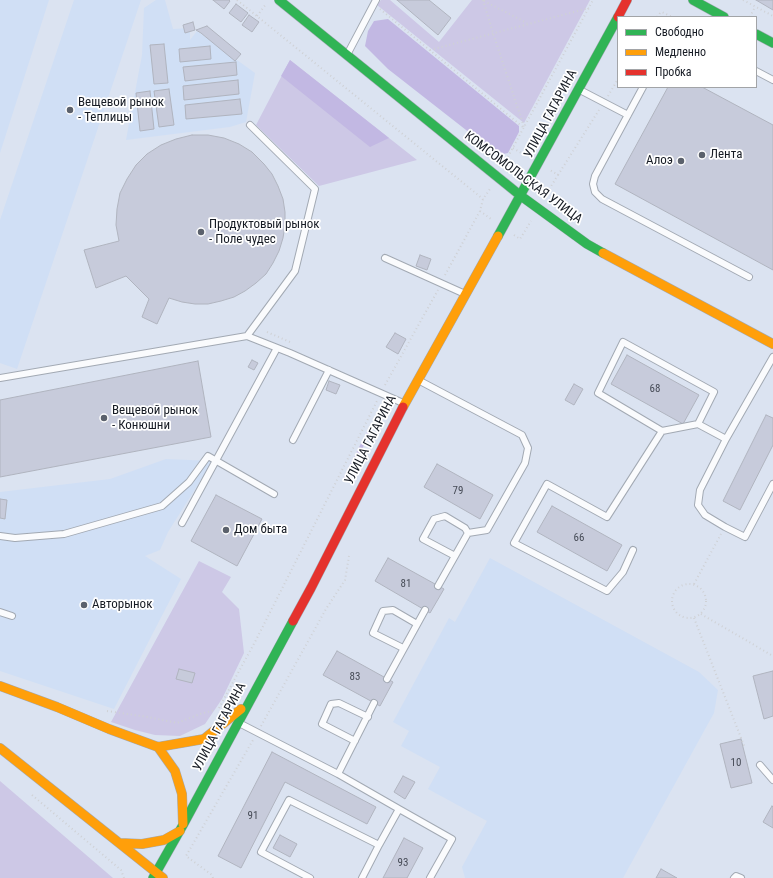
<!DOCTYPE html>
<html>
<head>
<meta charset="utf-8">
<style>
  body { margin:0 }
  #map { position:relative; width:773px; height:878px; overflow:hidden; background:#dbe3f1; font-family:"Roboto Condensed",sans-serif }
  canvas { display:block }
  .legend { position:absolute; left:617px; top:16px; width:140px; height:72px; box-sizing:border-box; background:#fff; border:1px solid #a2a4a7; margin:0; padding:5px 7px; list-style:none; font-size:12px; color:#161b24 }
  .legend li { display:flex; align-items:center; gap:8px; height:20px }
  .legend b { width:20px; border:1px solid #a2a4a7 }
</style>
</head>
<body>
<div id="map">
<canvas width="773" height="878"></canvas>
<ul class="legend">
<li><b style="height:5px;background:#30b455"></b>Свободно</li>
<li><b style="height:5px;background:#ff9f0a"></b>Медленно</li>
<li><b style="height:5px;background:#e5322d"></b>Пробка</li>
</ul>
</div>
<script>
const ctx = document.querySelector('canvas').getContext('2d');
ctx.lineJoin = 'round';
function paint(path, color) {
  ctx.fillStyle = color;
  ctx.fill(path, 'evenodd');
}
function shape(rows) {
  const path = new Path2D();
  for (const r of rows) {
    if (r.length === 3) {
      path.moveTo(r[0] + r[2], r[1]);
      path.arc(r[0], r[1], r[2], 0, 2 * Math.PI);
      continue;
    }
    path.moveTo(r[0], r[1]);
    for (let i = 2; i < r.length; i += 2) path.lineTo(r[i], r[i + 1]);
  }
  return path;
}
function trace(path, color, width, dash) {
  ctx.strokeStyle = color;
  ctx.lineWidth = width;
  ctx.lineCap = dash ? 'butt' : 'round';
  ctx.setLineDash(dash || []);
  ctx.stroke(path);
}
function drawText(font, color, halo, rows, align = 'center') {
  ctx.font = font + ' "Roboto Condensed",sans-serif';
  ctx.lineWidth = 3.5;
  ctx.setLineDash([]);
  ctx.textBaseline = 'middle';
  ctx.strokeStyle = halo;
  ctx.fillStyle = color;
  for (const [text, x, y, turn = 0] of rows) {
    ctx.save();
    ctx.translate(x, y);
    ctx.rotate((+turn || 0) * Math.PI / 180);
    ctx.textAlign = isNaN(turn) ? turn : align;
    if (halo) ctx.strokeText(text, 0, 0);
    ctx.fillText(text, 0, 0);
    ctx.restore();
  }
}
const built = shape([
  [0,0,49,0,0,153],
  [74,0,141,0,17,369,0,363,0,220],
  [156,0,165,0,173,29,190,28,190,40,197,31,255,73,246,122,230,127,126,140,142,55,144,8],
  [166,459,213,461,168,532,160,550,145,556,181,579,154,631,114,709,0,671,0,492,110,479],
  [490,558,699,672,718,690,714,713,623,878,465,878,462,867,487,821,428,789,440,767,401,746,409,731,393,722,449,618,455,622]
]);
const green = shape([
  [381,0,390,0,439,42,472,0,590,0,524,123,377,5],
  [290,60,417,160,319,186,256,125],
  [199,561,231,577,222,592,239,609,244,653,222,699,205,724,180,736,155,735,135,730,111,722],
  [0,781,113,878,0,878]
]);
const forest = shape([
  [388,19,519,126,519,132,508,153,498,155,388,69,365,46,368,31,374,21],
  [290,60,389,138,370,147,281,76],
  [368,430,371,431,346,481,343,478]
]);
const building = shape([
  [213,0,229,0,230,1,224,9,213,0],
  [397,0,429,0,451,18,438,35,397,0],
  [756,0,773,0,773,10,756,0],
  [236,4,248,13,241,22,229,13,236,4],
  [249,15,259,22,252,32,242,25,249,15],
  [193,22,195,30,185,33,183,25,193,22],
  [207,26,241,54,235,61,201,33,196,30,207,26],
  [164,44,168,83,154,84,150,45,164,44],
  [210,46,211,59,180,62,179,49,210,46],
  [236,62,237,75,185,81,183,67,236,62],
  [238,80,239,94,184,100,183,86,238,80],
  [668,87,702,87,773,125,773,270,615,184,668,87],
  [169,89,174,125,159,127,154,91,169,89],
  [150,91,154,129,140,131,136,93,150,91],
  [240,99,242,114,186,119,185,105,240,99],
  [192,135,208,135,224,138,239,144,252,152,264,164,272,174,278,186,283,199,285,212,285,225,283,238,279,251,273,263,266,274,256,283,245,291,234,297,221,301,208,304,195,304,182,302,169,298,157,324,142,317,149,299,126,276,96,288,84,250,119,241,116,225,117,209,120,193,127,179,136,165,147,154,161,145,176,139,192,135],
  [420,255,431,259,427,270,416,266,420,255],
  [395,333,406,339,398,354,386,347,395,333],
  [627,355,699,395,683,424,611,384,627,355],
  [252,360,258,363,254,370,248,367,252,360],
  [198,361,211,437,0,477,0,400,198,361],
  [329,381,340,385,336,394,326,390,329,381],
  [574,384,583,389,574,405,565,400,574,384],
  [766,415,773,418,773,445,740,510,723,501,766,415],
  [437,464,493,495,480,519,424,487,437,464],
  [216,495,262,519,237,566,191,541,216,495],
  [0,499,7,500,5,519,0,518,0,499],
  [552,506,622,545,607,571,537,532,552,506],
  [388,558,444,589,430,613,375,581,388,558],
  [337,651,393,682,380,706,323,675,337,651],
  [179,669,195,673,192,683,176,679,179,669],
  [773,671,773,716,764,719,753,676,773,671],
  [741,739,752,783,731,788,720,744,741,739],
  [272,752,376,807,367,824,285,782,241,868,218,856,272,752],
  [403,776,415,782,405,799,394,792,403,776],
  [772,806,773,807,773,828,763,822,772,806],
  [280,835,297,844,290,857,273,848,280,835],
  [404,838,423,848,407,878,383,878,404,838],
  [661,869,677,878,656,878,661,869]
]);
const path = shape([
  [237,0,483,199],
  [483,0,493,33,524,127],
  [743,0,773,16],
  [484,1,527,23],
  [380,9,524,128],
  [257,16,266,4],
  [657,17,660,13,662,12,672,17],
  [750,17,755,7],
  [430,50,589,8],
  [608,96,618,79],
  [513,148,526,156],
  [504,164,593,0],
  [558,175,599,110],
  [545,196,558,175,550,170],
  [480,211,491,219],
  [514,235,520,239,531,221],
  [445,275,480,211,483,199,490,189],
  [267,332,290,342],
  [385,385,438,290],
  [689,601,17],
  [694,584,721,534],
  [701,614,773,656],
  [694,618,745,748],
  [219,708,256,640,377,401],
  [107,711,148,717,177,723,200,714,215,710],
  [261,726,326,609,345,580,349,556],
  [32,795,121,870,124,878],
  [213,878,212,875,186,856,253,740]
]);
const lane = shape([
  [348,53,376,0],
  [756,71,773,80],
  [643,87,595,176,593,184,595,192,602,199,749,277],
  [580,90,628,115],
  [385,258,465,294],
  [247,336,295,271,315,189,250,125],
  [773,357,726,439,700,490,698,505,705,515,725,527,745,537,773,484],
  [0,378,247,336,290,353,403,403],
  [420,381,522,435,528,448,525,463,487,530,468,533,438,586],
  [698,424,714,392,623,342,598,393,662,431,698,424,726,439],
  [293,440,329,370],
  [182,523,277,348],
  [0,536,15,538,64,534,162,506,189,482,208,456,274,494],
  [633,550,623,572,607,591,514,543,547,484,607,517,662,431],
  [455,556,423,539,434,519,445,516,465,528,468,533],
  [0,612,12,616],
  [403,648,373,633,383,611,393,610,417,624],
  [387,679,425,610],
  [239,723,338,774,399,809,379,845,362,878],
  [355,741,322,724,331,704,339,703,368,717],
  [760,765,773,780],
  [338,774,374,703],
  [399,809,452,839,430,878],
  [310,878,261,852,289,800,379,845],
  [734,878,736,876,741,878]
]);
const fast = shape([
  [279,0,521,196,587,244,603,253],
  [693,0,724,17],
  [756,34,773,43],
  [498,236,618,17],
  [153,878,183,825,293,621]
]);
const slow = shape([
  [603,253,773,344],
  [403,407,498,236],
  [0,686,57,707,109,729,158,747,204,739,241,709],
  [158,747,175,771,182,794,183,824],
  [0,748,163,878],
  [120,843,142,844,164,840,180,831]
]);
const jam = shape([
  [618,17,627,0],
  [293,621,311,588,403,407]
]);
const markers = [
  [70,110,4,"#5b616c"],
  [702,155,4,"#5b616c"],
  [681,161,4,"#5b616c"],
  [201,232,4,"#5b616c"],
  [104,418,4,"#5b616c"],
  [226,530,4,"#5b616c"],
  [84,605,4,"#5b616c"]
];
const numberNames = [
  ["68",655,389],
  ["79",458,491],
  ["66",579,538],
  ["81",406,584],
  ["83",355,677],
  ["10",736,763],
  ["91",253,816],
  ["93",403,863]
];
const poiNames = [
  ["Вещевой рынок",78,103],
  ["- Теплицы",78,118],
  ["Лента",710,155],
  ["Алоэ",673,161,"right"],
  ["Продуктовый рынок",209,225],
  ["- Поле чудес",209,240],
  ["Вещевой рынок",112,411],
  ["- Конюшни",112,426],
  ["Дом быта",234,530],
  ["Авторынок",92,605]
];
const streetNames = [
  ["УЛИЦА ГАГАРИНА",551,114,-62],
  ["КОМСОМОЛЬСКАЯ УЛИЦА",523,178,37],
  ["УЛИЦА ГАГАРИНА",371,440,-63],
  ["УЛИЦА ГАГАРИНА",220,727,-62]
];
paint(built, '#d0dff5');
paint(green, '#cdc8e6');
paint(forest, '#c2b8e3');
paint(building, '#c7cbdb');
trace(building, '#b0b4bf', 1);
trace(lane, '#a2a9b3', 8);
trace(fast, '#a2a9b3', 10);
trace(slow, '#a2a9b3', 10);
trace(jam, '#a2a9b3', 10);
trace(path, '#cfd1d5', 2, [1, 3]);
trace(lane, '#fafbfd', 6);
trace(fast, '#30b455', 9);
trace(slow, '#ff9f0a', 9);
trace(jam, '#e5322d', 9);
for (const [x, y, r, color] of markers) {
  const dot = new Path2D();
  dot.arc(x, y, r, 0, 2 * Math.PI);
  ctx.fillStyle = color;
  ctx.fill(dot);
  trace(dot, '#fff', 1.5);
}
drawText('11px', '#464b56', null, numberNames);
drawText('13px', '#161b24', '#fff', poiNames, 'left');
drawText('13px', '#161b24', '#fff', streetNames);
</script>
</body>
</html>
